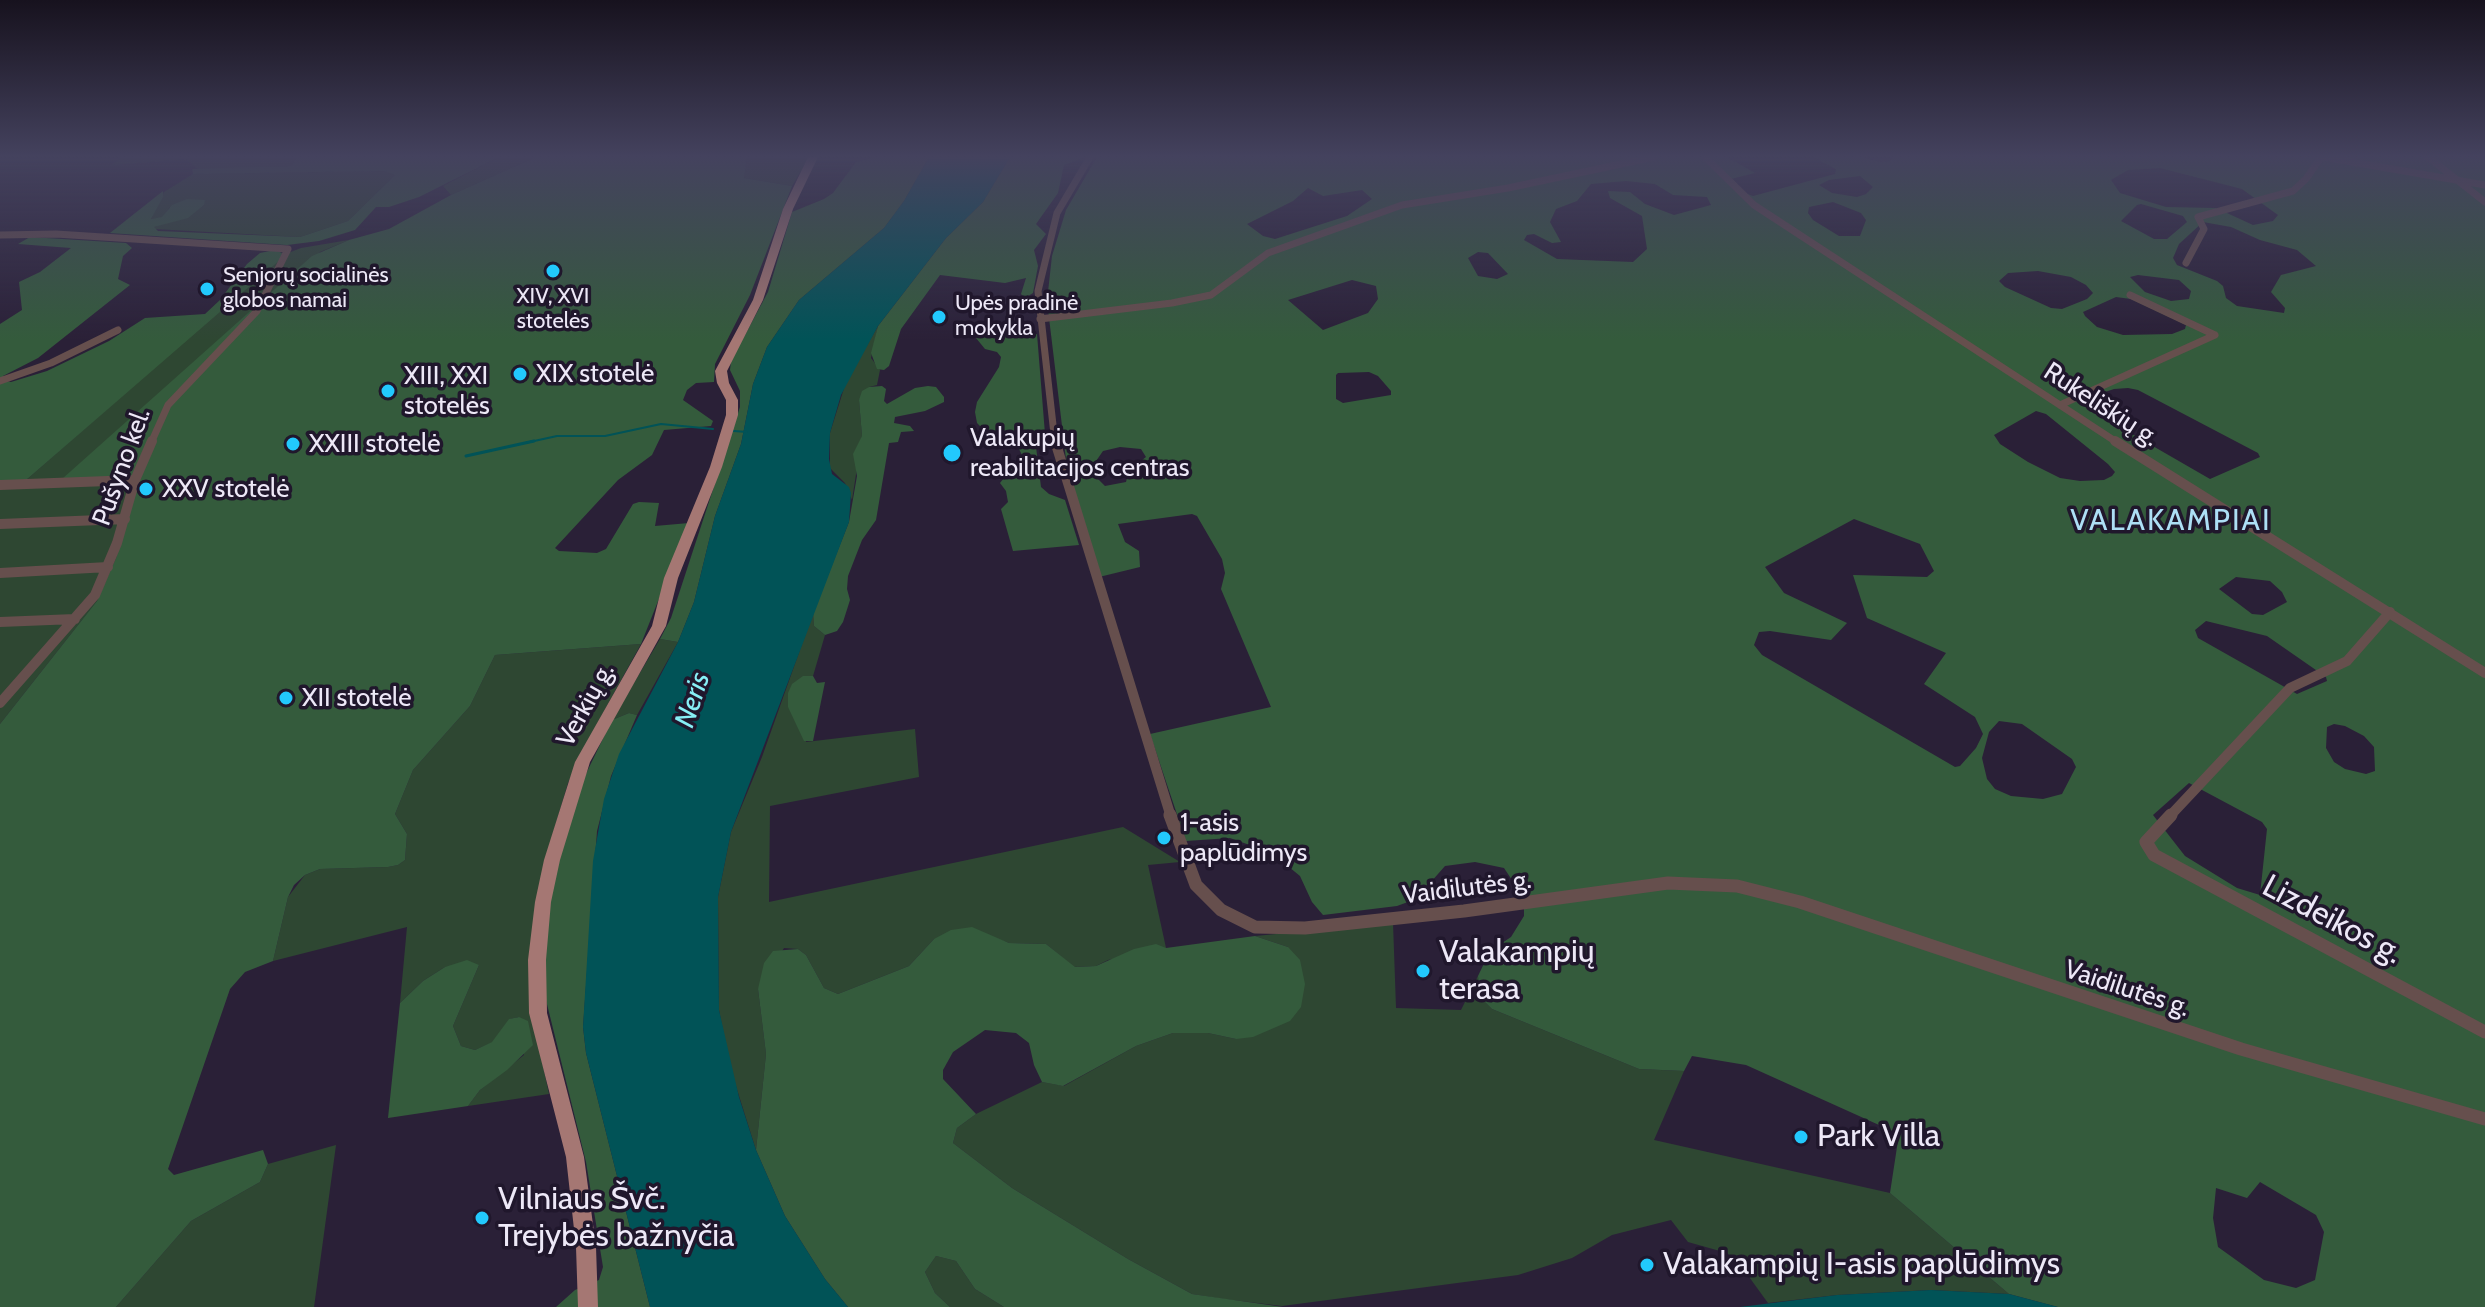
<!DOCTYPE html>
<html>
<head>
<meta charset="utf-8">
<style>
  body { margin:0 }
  canvas { display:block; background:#2a2037 }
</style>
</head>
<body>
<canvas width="2485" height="1307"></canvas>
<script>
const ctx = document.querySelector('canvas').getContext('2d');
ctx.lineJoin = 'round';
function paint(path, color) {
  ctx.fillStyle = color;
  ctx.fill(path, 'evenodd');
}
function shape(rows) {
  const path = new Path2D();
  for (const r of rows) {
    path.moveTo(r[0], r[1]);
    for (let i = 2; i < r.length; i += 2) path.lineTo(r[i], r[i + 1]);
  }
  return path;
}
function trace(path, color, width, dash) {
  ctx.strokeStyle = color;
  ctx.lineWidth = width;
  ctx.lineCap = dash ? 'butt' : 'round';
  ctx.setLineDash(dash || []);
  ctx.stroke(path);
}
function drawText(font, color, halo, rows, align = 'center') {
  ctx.font = font + ' Cabin,sans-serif';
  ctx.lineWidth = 7;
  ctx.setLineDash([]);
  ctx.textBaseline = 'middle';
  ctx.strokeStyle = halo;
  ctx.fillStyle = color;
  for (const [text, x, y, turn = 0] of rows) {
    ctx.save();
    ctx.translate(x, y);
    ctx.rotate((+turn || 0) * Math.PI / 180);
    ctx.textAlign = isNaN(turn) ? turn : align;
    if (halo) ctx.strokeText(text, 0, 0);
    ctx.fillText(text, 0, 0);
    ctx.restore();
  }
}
const green = shape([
  [121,157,297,157,291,166,200,171,186,159,112,165],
  [499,157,536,157,451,195,443,186],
  [747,157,809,157,792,186,744,178],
  [384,171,395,175,348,221,300,237,154,229,153,227,188,217,204,205,170,207,162,218,151,219,164,192,193,174],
  [349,240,320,252,139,476,116,558,97,601,0,724,0,482,25,481,283,255,301,248],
  [878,326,871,358,880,370,877,385,869,387,859,400,862,436,852,500,845,483,830,468,830,433,846,382],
  [813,613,814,626,825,635,813,676,803,676,806,742,915,729,919,777,770,806,769,902,1123,827,1180,862,1148,865,1166,948,1108,960,1096,966,1074,967,1046,944,1009,943,995,938,934,939,909,966,838,994,824,988,806,955,798,949,784,948,758,989,766,1054,756,1150,730,1067,719,1010,718,897,731,832,762,757],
  [660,639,678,642,637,715,629,713,612,720],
  [641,644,582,751,568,783,544,863,533,1019,549,1094,468,1106,480,1090,524,1055,519,1017,510,1019,493,1042,475,1050,461,1046,453,1026,479,965,445,967,423,981,400,1003,407,927,273,961,288,897,305,875,320,869,388,867,398,865,405,860,407,834,395,814,413,770,470,706,495,655],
  [1393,923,1396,1008,1461,1010,1478,976,1480,997,1492,1009,1639,1069,1684,1071,1654,1140,1890,1193,2009,1294,1931,1290,1837,1295,1768,1303,1739,1263,1727,1253,1688,1242,1671,1220,1612,1235,1572,1258,1518,1275,1282,1306,1224,1299,1192,1294,1128,1259,1012,1188,953,1143,957,1128,976,1114,1042,1082,1064,1086,1136,1046,1173,1033,1208,1033,1236,1039,1288,947,1255,936],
  [336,1145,314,1307,116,1307,191,1221,260,1182,268,1164],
  [936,1256,956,1261,975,1289,1004,1307,950,1307,935,1293,925,1272]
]);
const forest = shape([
  [297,157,499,157,419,197,389,207,376,207,355,230,319,241,287,245,110,233,163,191,163,197,151,219,162,217,172,205,187,199,205,200,204,205,188,218,154,227,158,231,300,237,348,221,395,175,384,171,193,174,192,169,291,166],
  [536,157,747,157,744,178,792,186,750,295,715,364,714,382,696,383,687,390,683,400,713,421,711,426,664,430,652,455,618,480,555,548,559,551,597,553,606,549,633,504,639,502,659,503,655,526,689,523,641,644,495,655,470,706,413,770,395,814,407,834,405,860,398,865,388,867,320,869,305,875,294,885,288,897,273,961,245,972,230,989,168,1169,174,1175,263,1150,268,1164,260,1182,191,1221,116,1307,0,1307,0,724,97,601,116,558,139,477,62,479,312,256,349,240,389,229,451,195],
  [875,157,929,157,904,201,884,228,799,300,767,347,753,384,741,444,715,516,694,602,678,642,660,639,671,618,740,407,740,391,730,370,731,361,768,292,792,212,824,199,833,193,856,162],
  [1010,157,1086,157,1064,165,1058,193,1036,224,1046,234,1034,250,1038,266,1033,293,1025,298,1021,294,1026,278,1005,283,940,275,901,329,889,366,884,370,877,369,871,353,878,326,946,238,983,202],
  [1097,157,1727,157,1755,173,1731,179,1742,192,1753,196,1835,174,1836,169,1813,157,1862,157,1881,162,1889,161,1893,157,2485,157,2485,1307,2058,1307,2009,1294,1890,1193,1899,1134,1746,1065,1692,1056,1684,1071,1639,1069,1492,1009,1480,997,1478,976,1490,951,1511,937,1524,916,1524,898,1504,868,1475,862,1445,866,1416,899,1397,906,1323,915,1312,902,1300,876,1272,853,1230,838,1186,841,1150,734,1271,707,1221,589,1225,573,1222,559,1197,516,1192,514,1118,524,1125,542,1139,551,1140,567,1099,577,1066,459,1047,301,1052,256,1066,210],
  [2160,168,2242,189,2278,215,2273,221,2253,225,2216,208,2166,207,2120,193,2111,180,2128,170],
  [1860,176,1873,187,1866,194,1857,197,1832,193,1819,185,1829,180],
  [1626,181,1655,184,1673,195,1707,197,1711,205,1674,215,1645,204,1630,192,1608,191,1610,198,1642,216,1647,249,1633,262,1557,259,1524,240,1527,235,1534,234,1552,243,1561,242,1550,222,1556,209,1577,201,1591,184],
  [1308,188,1323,196,1362,190,1372,199,1347,216,1275,239,1263,236,1247,224,1293,201],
  [1833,202,1861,213,1866,220,1860,236,1839,236,1813,220,1808,213,1809,207],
  [2141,204,2183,216,2187,222,2167,239,2154,239,2121,221,2137,205],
  [2203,222,2231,227,2260,240,2297,250,2316,266,2281,275,2271,292,2285,308,2284,313,2237,306,2226,298,2223,286,2217,281,2177,265,2173,258,2179,244],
  [1478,252,1488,253,1508,274,1497,279,1478,276,1468,258],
  [2038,271,2071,277,2086,285,2093,293,2087,299,2062,309,2051,308,2005,287,1999,281,2008,273],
  [2138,275,2179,280,2191,291,2189,299,2171,301,2145,292,2130,277],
  [1352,280,1376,286,1378,299,1368,313,1323,330,1288,300],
  [2116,297,2131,299,2186,325,2185,329,2172,334,2123,335,2097,327,2085,316,2083,312],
  [1369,372,1378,376,1391,391,1391,395,1343,403,1336,399,1336,375,1338,373],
  [2128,388,2138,390,2258,453,2260,457,2210,479,2080,404,2081,400,2114,389],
  [2036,411,2046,414,2108,464,2115,472,2112,476,2104,480,2080,481,2060,478,2028,462,2000,444,1994,435],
  [1120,447,1141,449,1146,457,1129,470,1126,482,1105,486,1095,476,1094,464,1103,451],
  [1854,519,1920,544,1934,571,1927,577,1853,575,1867,618,1946,653,1924,684,1975,717,1983,734,1976,748,1960,766,1955,767,1762,655,1754,645,1759,632,1770,631,1831,640,1847,623,1784,593,1765,567],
  [2236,577,2270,581,2282,592,2287,602,2263,615,2252,614,2219,589],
  [2206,621,2267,636,2326,677,2327,681,2297,694,2198,638,2195,630],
  [1999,721,2022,724,2072,759,2076,767,2062,794,2043,799,2011,796,1995,789,1987,779,1982,758,1989,732],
  [2334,724,2345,726,2364,736,2374,747,2375,771,2366,774,2345,769,2334,762,2326,748,2327,727],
  [2189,783,2262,822,2267,829,2260,895,2237,888,2185,856,2153,815],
  [2260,1182,2316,1215,2324,1232,2315,1280,2296,1288,2264,1280,2218,1247,2213,1218,2216,1188,2247,1198],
  [30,237,126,243,132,248,123,256,118,279,130,285,38,358,3,376,3,380,11,382,47,371,109,341,145,318,205,314,220,300,247,264,260,253,275,250,282,253,281,259,25,481,0,482,0,324,22,310,19,282,40,272,71,248,18,244],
  [1014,334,1037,334,1045,434,1035,439,1041,487,1049,494,1065,500,1079,545,1013,551,1001,509,1008,502,1006,491,1000,483,1022,455,1017,445,987,433,977,423,975,412,977,402,999,367,1001,357,997,352,985,349,976,338],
  [882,386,886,389,884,401,887,404,915,388,928,386,936,387,944,397,944,402,925,411,895,417,894,423,910,426,914,431,901,432,898,442,889,443,876,520,862,540,848,576,847,589,850,600,843,622,837,631,825,635,814,626,813,613,849,522,857,476,853,454,862,436,859,400,862,391,869,387],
  [803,676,813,676,817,683,825,682,813,741,804,741,788,707,788,693,792,684],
  [629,713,637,715,611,776,597,831,583,1027,586,1053,650,1307,556,1307,575,1290,599,1280,603,1267,586,1162,545,996,544,956,553,881,582,782,612,720],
  [972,927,1009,943,1046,944,1075,967,1096,966,1134,949,1156,944,1166,948,1255,936,1288,947,1300,960,1305,984,1301,1007,1290,1021,1253,1037,1236,1039,1208,1033,1173,1033,1136,1046,1063,1086,1042,1082,1034,1065,1029,1043,1016,1033,985,1030,953,1052,943,1070,943,1079,976,1114,957,1128,953,1143,1012,1188,1128,1259,1192,1294,1283,1307,1004,1307,975,1289,956,1261,936,1256,925,1272,935,1293,950,1307,848,1307,825,1279,785,1216,756,1150,766,1054,758,989,764,963,773,951,798,949,806,955,824,988,838,994,909,966,934,939,951,930],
  [467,960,479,965,453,1026,461,1046,475,1050,492,1042,509,1019,519,1017,528,1021,533,1045,507,1070,480,1090,468,1106,388,1118,400,1003,423,981,445,967]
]);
const water = shape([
  [929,157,1010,157,983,202,946,238,878,326,841,395,830,433,829,459,832,474,849,487,851,493,849,522,731,832,718,897,719,1010,739,1097,756,1150,785,1216,825,1279,848,1307,650,1307,586,1053,583,1027,593,861,604,799,619,754,678,642,694,602,715,516,741,444,753,384,767,347,799,300,884,228,904,201],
  [1931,1290,2009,1294,2058,1307,1740,1307,1837,1295]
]);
const streamFar1 = shape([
  [734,431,747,432],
  [525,443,557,436,605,436,661,424,713,429]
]);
const stream = shape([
  [466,456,534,441]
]);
const minorFar2 = shape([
  [1705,157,1754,205,2118,443],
  [2323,157,2485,185],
  [2428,157,2485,202],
  [0,235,56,234,288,249,257,311,168,405,151,443],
  [2186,263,2204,229,2198,217,2293,191,2306,179,2321,157],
  [2130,295,2215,335],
  [1040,319,1172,303,1211,295,1268,253,1402,205,1508,188,1654,157],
  [0,381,51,363,118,330],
  [2060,405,2215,335],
  [1055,443,1038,291,1057,213,1090,157]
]);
const minorFar1 = shape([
  [1055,441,1171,817],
  [2115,441,2485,673],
  [0,485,135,480],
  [0,524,125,519],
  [0,573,108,567],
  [0,622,75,619],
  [0,703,95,595,117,543,135,480,152,441],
  [2169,817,2290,688,2347,661,2390,612]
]);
const minor = shape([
  [1170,815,1196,885,1221,910,1255,927,1305,928,1464,911,1668,883,1737,886,1800,902,2241,1049,2485,1119],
  [2171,815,2146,842,2154,855,2485,1032]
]);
const major = shape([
  [808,157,818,157,793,209,763,300,727,371,729,383,738,400,738,415,722,467,678,578,666,626,590,762,560,860,551,902,546,960,547,1013,584,1157,596,1247,598,1307,578,1307,576,1247,566,1157,529,1013,528,960,535,902,544,860,575,762,652,626,664,578,710,467,726,415,726,400,717,383,715,371,753,300,783,209,808,157]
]);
const markers = [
  [553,271,8,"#22c9fd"],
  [207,289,8,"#22c9fd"],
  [939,317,8,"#22c9fd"],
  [520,374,8,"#22c9fd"],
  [388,391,8,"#22c9fd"],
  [293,444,8,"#22c9fd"],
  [952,453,10,"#22c9fd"],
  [146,489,8,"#22c9fd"],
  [286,698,8,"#22c9fd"],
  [1164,838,8,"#22c9fd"],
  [1423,971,8,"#22c9fd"],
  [1801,1137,8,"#22c9fd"],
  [482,1218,8,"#22c9fd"],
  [1647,1265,8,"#22c9fd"]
];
const farPoinames = [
  ["Senjorų socialinės",223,276],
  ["globos namai",223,301],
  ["XIV, XVI",553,297,"center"],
  ["stotelės",553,322,"center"],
  ["Upės pradinė",955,304],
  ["mokykla",955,329]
];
const poiNames = [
  ["XIX stotelė",536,374],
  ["XIII, XXI",404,376],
  ["stotelės",404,406],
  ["Valakupių",970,438],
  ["reabilitacijos centras",970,468],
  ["XXIII stotelė",309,444],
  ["XXV stotelė",162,489],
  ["XII stotelė",302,698],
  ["1-asis",1180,823],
  ["paplūdimys",1180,853]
];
const streetNames = [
  ["Rukeliškių g.",2101,405,33],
  ["Pušyno kel.",122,467,-70],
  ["Verkių g.",586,705,-61],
  ["Vaidilutės g.",1467,888,-7],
  ["Vaidilutės g.",2127,989,18]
];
const waterNames = [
  ["Neris",693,700,-72]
];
const quarterNames = [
  ["VALAKAMPIAI",2171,521]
];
const nearStreetnames = [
  ["Lizdeikos g.",2332,920,28]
];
const nearPoinames = [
  ["Valakampių",1439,953],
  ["terasa",1439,990],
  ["Park Villa",1817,1137],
  ["Vilniaus Švč.",498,1200],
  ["Trejybės bažnyčia",498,1237],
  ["Valakampių I-asis paplūdimys",1663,1265]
];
paint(green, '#2e4732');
paint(forest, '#345b3c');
paint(water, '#015357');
trace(streamFar1, '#015357', 2);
trace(stream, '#015357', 3);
trace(minorFar2, '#664f4d', 7);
trace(minorFar1, '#664f4d', 10);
trace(minor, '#664f4d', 13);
paint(major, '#a57773');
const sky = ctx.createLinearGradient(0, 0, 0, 340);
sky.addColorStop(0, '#17121e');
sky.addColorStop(0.46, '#44425e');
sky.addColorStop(1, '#44425e00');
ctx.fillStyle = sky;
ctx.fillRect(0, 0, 2485, 340);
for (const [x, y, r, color] of markers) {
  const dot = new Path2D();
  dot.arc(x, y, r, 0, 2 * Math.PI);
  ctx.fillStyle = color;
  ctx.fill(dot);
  trace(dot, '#20172c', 3);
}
drawText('22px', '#ede8f7', '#20172c', farPoinames, 'left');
drawText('26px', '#ede8f7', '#20172c', poiNames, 'left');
drawText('26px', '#ede8f7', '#20172c', streetNames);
drawText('italic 28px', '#87eff6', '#20172c', waterNames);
ctx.letterSpacing = '2px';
drawText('30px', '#addff5', '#20172c', quarterNames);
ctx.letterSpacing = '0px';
drawText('32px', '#ede8f7', '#20172c', nearStreetnames);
drawText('32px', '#ede8f7', '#20172c', nearPoinames, 'left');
</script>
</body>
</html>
